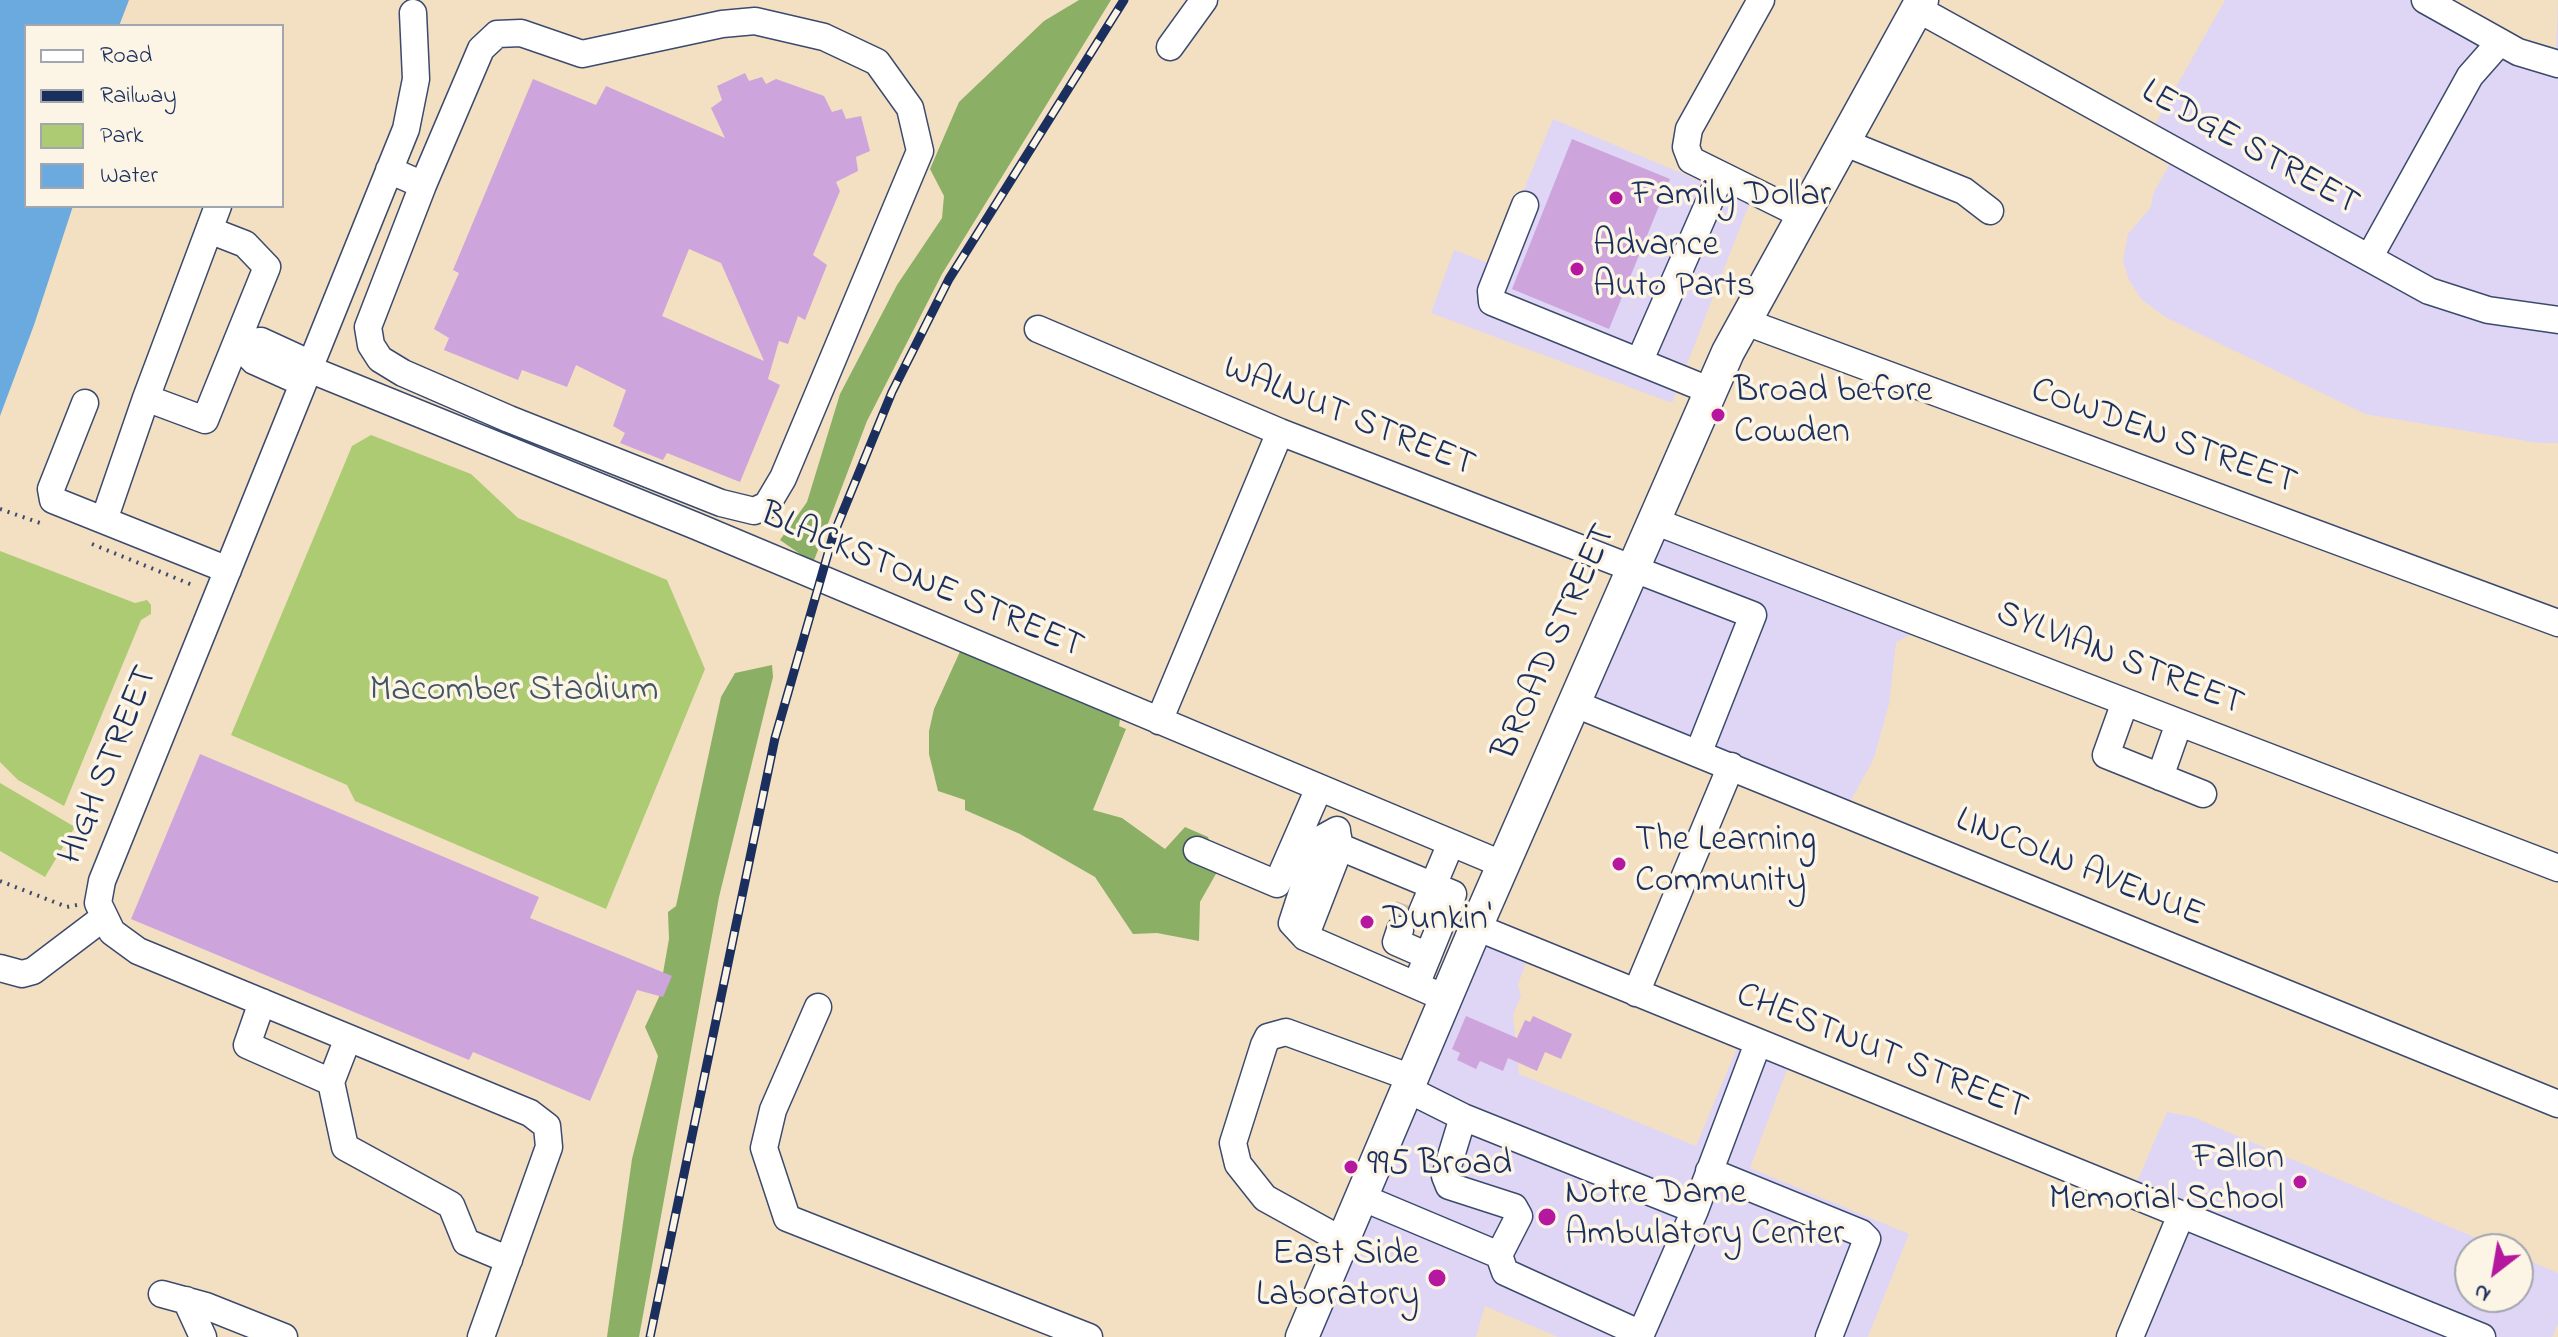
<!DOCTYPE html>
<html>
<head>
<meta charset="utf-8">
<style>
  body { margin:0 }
  #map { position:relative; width:2558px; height:1337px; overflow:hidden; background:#f3e0c2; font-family:"Indie Flower",sans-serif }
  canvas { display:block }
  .legend { position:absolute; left:24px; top:24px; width:260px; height:184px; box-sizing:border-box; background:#fcf5e5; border:2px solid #a2a6af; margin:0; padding:10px 14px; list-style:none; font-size:24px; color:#1b2f5e }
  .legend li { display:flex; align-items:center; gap:16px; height:40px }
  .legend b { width:40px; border:2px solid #a2a6af }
  .north { position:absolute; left:2454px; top:1233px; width:80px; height:80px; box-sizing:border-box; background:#fcf5e5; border:2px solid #a2a6af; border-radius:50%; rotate:211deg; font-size:22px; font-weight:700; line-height:32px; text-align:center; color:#1b2f5e }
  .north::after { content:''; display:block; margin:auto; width:28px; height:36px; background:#b5179e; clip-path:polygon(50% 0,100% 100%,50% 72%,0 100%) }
</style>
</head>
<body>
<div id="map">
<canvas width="2558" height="1337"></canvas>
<ul class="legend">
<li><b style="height:10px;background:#fff"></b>Road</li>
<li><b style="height:10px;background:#1b2f5e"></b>Railway</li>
<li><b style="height:22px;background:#adcb73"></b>Park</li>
<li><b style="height:22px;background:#6baade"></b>Water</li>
</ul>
<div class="north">N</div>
</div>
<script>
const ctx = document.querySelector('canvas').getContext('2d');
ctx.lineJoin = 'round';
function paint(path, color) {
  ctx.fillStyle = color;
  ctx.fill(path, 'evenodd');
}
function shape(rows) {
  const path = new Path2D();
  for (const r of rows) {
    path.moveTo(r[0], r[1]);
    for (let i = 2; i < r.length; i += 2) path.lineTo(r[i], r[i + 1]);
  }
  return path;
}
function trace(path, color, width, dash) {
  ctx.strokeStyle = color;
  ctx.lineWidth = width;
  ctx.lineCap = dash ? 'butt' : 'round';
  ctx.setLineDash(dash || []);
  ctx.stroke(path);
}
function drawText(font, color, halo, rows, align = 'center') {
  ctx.font = font + ' "Indie Flower",sans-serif';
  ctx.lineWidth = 7;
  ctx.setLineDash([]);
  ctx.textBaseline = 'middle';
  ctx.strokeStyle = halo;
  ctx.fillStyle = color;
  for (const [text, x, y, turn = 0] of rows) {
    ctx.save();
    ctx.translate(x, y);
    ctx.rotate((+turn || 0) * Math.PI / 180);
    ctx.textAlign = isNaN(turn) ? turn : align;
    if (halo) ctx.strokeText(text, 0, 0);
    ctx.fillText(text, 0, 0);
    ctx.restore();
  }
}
const built = shape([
  [2225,0,2446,0,2516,38,2556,51,2558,0,2558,443,2539,443,2365,414,2165,317,2141,299,2129,280,2123,261,2128,234,2151,207,2153,194,2180,145,2154,126],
  [1553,119,1750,202,1672,403,1431,313,1454,250,1493,265],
  [1657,518,1933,620,1896,643,1889,704,1874,758,1849,804,1583,692],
  [1480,923,1532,945,1518,985,1521,996,1513,1015,1519,1074,1696,1146,1744,1031,1794,1051,1750,1168,1909,1234,1868,1337,1558,1337,1485,1306,1476,1337,1299,1337],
  [2167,1112,2193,1117,2502,1249,2470,1249,2470,1297,2518,1297,2518,1256,2558,1273,2558,1324,2552,1337,2133,1337,2182,1214,2136,1184]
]);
const green = shape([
  [371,435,471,474,518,518,667,580,705,669,606,909,355,801,347,785,231,735,352,446],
  [0,551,135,603,147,600,151,605,151,614,141,620,64,806,18,780,0,762],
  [0,783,75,827,45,877,0,851]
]);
const forest = shape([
  [1079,0,1111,0,942,274,867,421,813,563,780,540,807,502,840,394,897,285,942,218,944,196,930,169,959,102,1044,21],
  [967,636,1123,700,1119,726,1126,729,1093,810,1122,818,1165,849,1185,827,1208,837,1217,872,1200,902,1199,941,1157,933,1133,934,1095,877,1020,834,965,810,965,800,938,791,929,754,929,731,934,709],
  [772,665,773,677,719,897,639,1337,607,1337,632,1159,658,1056,645,1027,667,980,663,973,669,939,668,912,676,906,721,697,735,673]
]);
const water = shape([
  [0,0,129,0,119,26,26,26,26,206,73,206,34,325,0,416]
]);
const building = shape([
  [745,73,749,81,762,77,766,84,776,79,824,96,832,112,842,109,846,119,861,116,870,151,856,157,858,171,836,182,840,191,813,255,827,265,805,320,798,316,788,344,779,341,768,379,780,385,740,482,667,453,663,460,620,443,625,433,613,426,626,390,576,365,567,387,522,370,518,380,444,350,449,338,434,329,459,273,453,270,533,79,596,105,606,86,725,138,711,108,722,100,717,86],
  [689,249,721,263,764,361,662,316],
  [1572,139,1670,179,1609,329,1512,289],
  [200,754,539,897,530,918,672,976,663,997,637,990,590,1101,473,1052,469,1060,131,919],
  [1466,1016,1517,1038,1525,1020,1530,1022,1533,1016,1572,1034,1561,1059,1545,1052,1537,1071,1508,1058,1503,1071,1480,1061,1476,1069,1457,1060,1460,1053,1452,1049]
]);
const minorTunnel = shape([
  [1400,930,1409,905]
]);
const path = shape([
  [0,509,43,524],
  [92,544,195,586],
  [0,881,67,907,77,905]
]);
const minor = shape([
  [1761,0,1689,129,1686,147,1691,160,1802,215],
  [2425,0,2518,52,2558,64],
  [1918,9,2429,291,2488,310,2558,320],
  [413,13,416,79,406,129,102,881,98,903,112,932,138,951,530,1113,547,1126,549,1147,481,1337],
  [1170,47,1204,0],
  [1843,142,1964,191,1990,211],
  [389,170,423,185,481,49,497,34,521,33,582,54,722,24,755,21,824,37,877,62,910,108,920,151,783,478,767,505,754,511,721,503,509,419,403,373,380,359,371,345,368,327,423,185],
  [1525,205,1491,291,1492,302,1711,391],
  [209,230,245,244,267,267,205,420,146,398,218,206],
  [2369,258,2470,76,2500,42],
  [1743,321,2558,623],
  [1038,329,1280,432,1753,615,1698,754],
  [1640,360,1721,175],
  [309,369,696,526,1504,865],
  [303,383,254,361,238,344,261,341,311,364],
  [85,403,51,489,53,500,228,570],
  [104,520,146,398],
  [1654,521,2558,868],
  [2125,702,2106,755,2203,794],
  [1573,703,2558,1104],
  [1159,721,1280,432],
  [2160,777,2179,723],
  [1337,830,1319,840,1292,923,1305,937,1445,998],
  [1340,847,1453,894,1416,985],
  [1197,850,1277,884,1319,788],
  [1422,912,1451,843],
  [1476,927,2482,1337],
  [1400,930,1396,942,1428,956],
  [1305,937,1340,847,1337,832],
  [0,968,22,974,33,971,103,918],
  [1636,993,1731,766],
  [262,1002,247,1045,331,1082],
  [818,1007,773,1110,764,1148,787,1218,1089,1337],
  [348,1038,331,1082,345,1147,451,1205,466,1242,509,1260],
  [1407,1089,1463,1117,1445,1176,1449,1186,1514,1207,1519,1216,1499,1255,1505,1272,1641,1334,1695,1210,1758,1043],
  [1463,1117,1695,1210],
  [1709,1171,1861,1233,1867,1239,1829,1337],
  [1361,1197,1499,1255],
  [1343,1241,1265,1198,1238,1164,1233,1143,1264,1045,1268,1037,1286,1032,1412,1078],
  [162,1294,206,1306,284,1337],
  [186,1300,203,1337],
  [2130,1337,2181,1215]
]);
const major = shape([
  [1302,1337,1476,927,1728,352,1922,0]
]);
const rail = shape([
  [650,1337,775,738,833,536,892,392,949,279,1124,0]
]);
const markers = [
  [1616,198,8,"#b5179e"],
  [1577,269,8,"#b5179e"],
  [1718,415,8,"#b5179e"],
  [1619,864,8,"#b5179e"],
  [1367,922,8,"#b5179e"],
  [1351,1167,8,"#b5179e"],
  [2300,1182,8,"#b5179e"],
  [1547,1217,10,"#b5179e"],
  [1437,1278,10,"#b5179e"]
];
const streetNames = [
  ["LEDGE STREET",2249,150,29],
  ["WALNUT STREET",1348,419,22],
  ["COWDEN STREET",2163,439,20],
  ["BLACKSTONE STREET",921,583,23],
  ["BROAD STREET",1557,643,-66],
  ["SYLVIAN STREET",2119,661,21],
  ["HIGH STREET",111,766,-68],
  ["LINCOLN AVENUE",2079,870,22],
  ["CHESTNUT STREET",1881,1054,22]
];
const poiNames = [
  ["Family Dollar",1632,198],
  ["Advance",1593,248],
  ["Auto Parts",1593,289],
  ["Broad before",1734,394],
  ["Cowden",1734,435],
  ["The Learning",1635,843],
  ["Community",1635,884],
  ["Dunkin'",1383,922],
  ["Fallon",2284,1161,"right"],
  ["Memorial School",2284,1202,"right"],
  ["995 Broad",1367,1167],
  ["Notre Dame",1565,1196],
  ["Ambulatory Center",1565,1237],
  ["East Side",1419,1257,"right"],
  ["Laboratory",1419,1298,"right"]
];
const parkNames = [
  ["Macomber Stadium",514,693]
];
paint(built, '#dfd5f5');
paint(green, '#adcb73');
paint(forest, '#8aaf65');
paint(water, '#6baade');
paint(building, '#cda4db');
trace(minorTunnel, '#c8bdae', 26, [26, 13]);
trace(minor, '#3b4a6d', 29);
trace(major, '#3b4a6d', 35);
trace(path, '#3b4a6d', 4, [2, 6]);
trace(minor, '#fff', 26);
trace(major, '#fff', 32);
trace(rail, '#1b2f5e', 9);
trace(rail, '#fcf5e5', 6, [18]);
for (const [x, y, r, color] of markers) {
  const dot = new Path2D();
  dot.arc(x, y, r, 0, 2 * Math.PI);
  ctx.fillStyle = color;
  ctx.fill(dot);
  trace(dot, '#fcf5e5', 3);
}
drawText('36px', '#1b2f5e', '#fcf5e5', streetNames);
drawText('36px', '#1b2f5e', '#fcf5e5', poiNames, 'left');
drawText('36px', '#405663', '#fcf5e5', parkNames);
</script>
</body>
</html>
